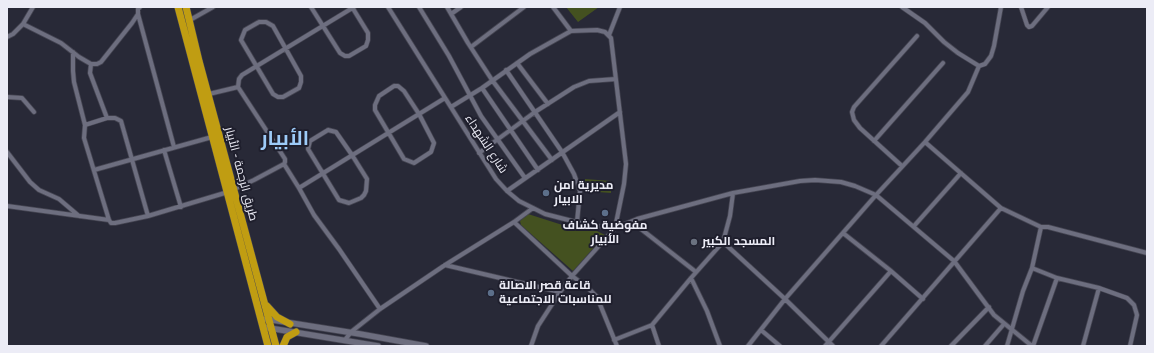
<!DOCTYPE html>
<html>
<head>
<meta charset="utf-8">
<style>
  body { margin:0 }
  #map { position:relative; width:1154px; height:353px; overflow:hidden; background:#282937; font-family:"Noto Sans",sans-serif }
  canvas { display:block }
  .frame { position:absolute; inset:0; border:8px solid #ececf6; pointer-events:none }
</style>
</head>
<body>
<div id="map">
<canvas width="1154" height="353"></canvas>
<div class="frame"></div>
</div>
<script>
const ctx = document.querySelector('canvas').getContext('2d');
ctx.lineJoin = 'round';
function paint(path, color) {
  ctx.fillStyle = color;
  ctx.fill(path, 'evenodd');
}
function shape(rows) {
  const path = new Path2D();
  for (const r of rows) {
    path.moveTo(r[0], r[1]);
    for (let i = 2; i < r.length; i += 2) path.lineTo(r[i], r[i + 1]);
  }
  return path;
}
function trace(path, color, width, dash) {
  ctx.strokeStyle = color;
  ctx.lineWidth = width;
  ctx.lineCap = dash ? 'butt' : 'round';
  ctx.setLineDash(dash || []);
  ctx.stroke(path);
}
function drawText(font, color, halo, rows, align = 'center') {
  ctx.font = font + ' "Noto Sans",Cairo,sans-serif';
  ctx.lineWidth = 4;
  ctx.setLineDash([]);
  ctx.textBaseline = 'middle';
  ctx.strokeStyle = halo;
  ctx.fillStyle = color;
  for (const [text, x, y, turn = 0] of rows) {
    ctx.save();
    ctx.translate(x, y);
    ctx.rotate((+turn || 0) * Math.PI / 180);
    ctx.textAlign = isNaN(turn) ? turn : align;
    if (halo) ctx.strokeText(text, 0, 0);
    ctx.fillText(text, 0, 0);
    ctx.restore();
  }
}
const green = shape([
  [566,7,599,7,578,22],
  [585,179,611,181,611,193,584,191],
  [528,214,575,229,597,231,605,235,573,271,521,225,520,221]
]);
const street = shape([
  [311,7,340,53,345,56,349,56,366,46,368,40,368,33,352,7],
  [388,7,496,179,507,191,519,201,545,214,588,225,615,228],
  [419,7,449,56,481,116,525,178],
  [447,7,468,43,492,80,552,160],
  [553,7,571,31,597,30,605,32,611,38,626,164,624,184,615,228],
  [902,7,925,23,944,42,958,53,979,66],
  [1021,7,1027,25,1029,27,1032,26,1048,7],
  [138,14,174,147],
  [451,14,461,7],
  [190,20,213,7],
  [259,22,266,22,273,26,301,76,301,82,299,88,283,97,278,97,273,94,241,40,245,30,259,22],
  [23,24,61,43,79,57,91,64,97,64,101,62,132,23,138,14,138,9,140,7],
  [609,35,620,7],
  [7,37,13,34,23,24,33,7],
  [471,47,524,7],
  [73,52,73,71,74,82,85,125,84,138,109,220,111,223,115,223,148,216,228,192,254,180,284,164,285,162,285,159,238,87],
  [517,63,548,104],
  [91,64,90,73,107,118],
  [506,70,562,152,574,174,580,191,577,222],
  [394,86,398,86,404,91,419,114,434,143,431,152,414,163,404,159,375,110,375,105,379,96,394,86],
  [482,88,538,170],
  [209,94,238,87,239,79,242,75,354,7],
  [7,97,22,98,34,112],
  [451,107,482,88,530,54,571,31],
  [85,125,107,118,115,118,121,121,148,216],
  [328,130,336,132,352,155,367,179,366,191,364,195,361,198,349,203,339,200,308,149,310,141,328,130],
  [874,141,943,63],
  [925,142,1001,208,1041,227,1032,268,1023,291,1007,346],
  [164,150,181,207],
  [7,152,30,182,39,190,59,199,79,216],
  [479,153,535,112,574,87,589,81,616,79],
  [284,164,299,188,314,215,339,249,380,309],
  [902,166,860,128,854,120,852,112,854,107,917,36],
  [94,170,212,137],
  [299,188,445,98],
  [507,191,620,112],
  [7,206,109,220],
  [533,208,514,222,572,276,587,287,597,297,617,346],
  [632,222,696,272],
  [914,226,961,173],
  [1041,227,1048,227,1147,253],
  [843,233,891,271,923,299],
  [723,242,785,299,833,346],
  [445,265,560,292],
  [1032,268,1057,278,1099,288,1127,298,1134,305,1137,315,1130,346],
  [691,278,707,311,720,346],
  [652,325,659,346],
  [761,330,780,346],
  [345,340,351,332,380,309,445,265,514,222],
  [614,340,652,325,691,278,723,242,730,216,733,193],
  [531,346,538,326,560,292,572,276,615,228,637,219,733,193,800,181,815,180,841,182,855,186,876,195,954,261,994,315,1032,346],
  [748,346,785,299,876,195,925,142,968,92,979,66,985,64,991,56,994,46,1001,7],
  [825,346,891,271],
  [881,346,1001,208],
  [951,346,989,307],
  [985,346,1004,324],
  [1033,346,1057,278],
  [1083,346,1099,288]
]);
const secondary = shape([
  [266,319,360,334,426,346],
  [263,327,378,346]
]);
const highway = shape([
  [178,7,268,346],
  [186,7,199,61,276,346],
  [267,306,277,317,290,324],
  [283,346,287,337,296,332]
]);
const markers = [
  [546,193,4,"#5c6f8a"],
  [605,213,4,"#5c6f8a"],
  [694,242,4,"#6b7280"],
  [491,293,4,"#5c6f8a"]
];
const streetNames = [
  ["شارع الشهداء",486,144,57],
  ["طريق الرجمة - الأبيار",241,174,75]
];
const poiNames = [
  ["مديرية امن",554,186],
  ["الابيار",554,200],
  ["مفوضية كشاف",605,226,"center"],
  ["الأبيار",605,240,"center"],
  ["المسجد الكبير",702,242],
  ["قاعة قصر الاصالة",499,286],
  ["للمناسبات الاجتماعية",499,300]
];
const townNames = [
  ["الأبيار",285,139]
];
paint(green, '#445120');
trace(street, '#464653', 5.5);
trace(secondary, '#464653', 7);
trace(highway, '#464653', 8);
trace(street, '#6d6e7f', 4);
trace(secondary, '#6d6e7f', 5.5);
trace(highway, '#c09d12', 7);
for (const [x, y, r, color] of markers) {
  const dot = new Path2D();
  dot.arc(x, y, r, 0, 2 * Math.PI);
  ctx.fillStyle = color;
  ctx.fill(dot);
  trace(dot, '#1f1f2d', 1.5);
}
drawText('12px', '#ececf6', '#1f1f2d', streetNames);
drawText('bold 12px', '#ececf6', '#1f1f2d', poiNames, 'left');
drawText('bold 20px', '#9dcbf8', '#1f1f2d', townNames);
</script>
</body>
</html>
